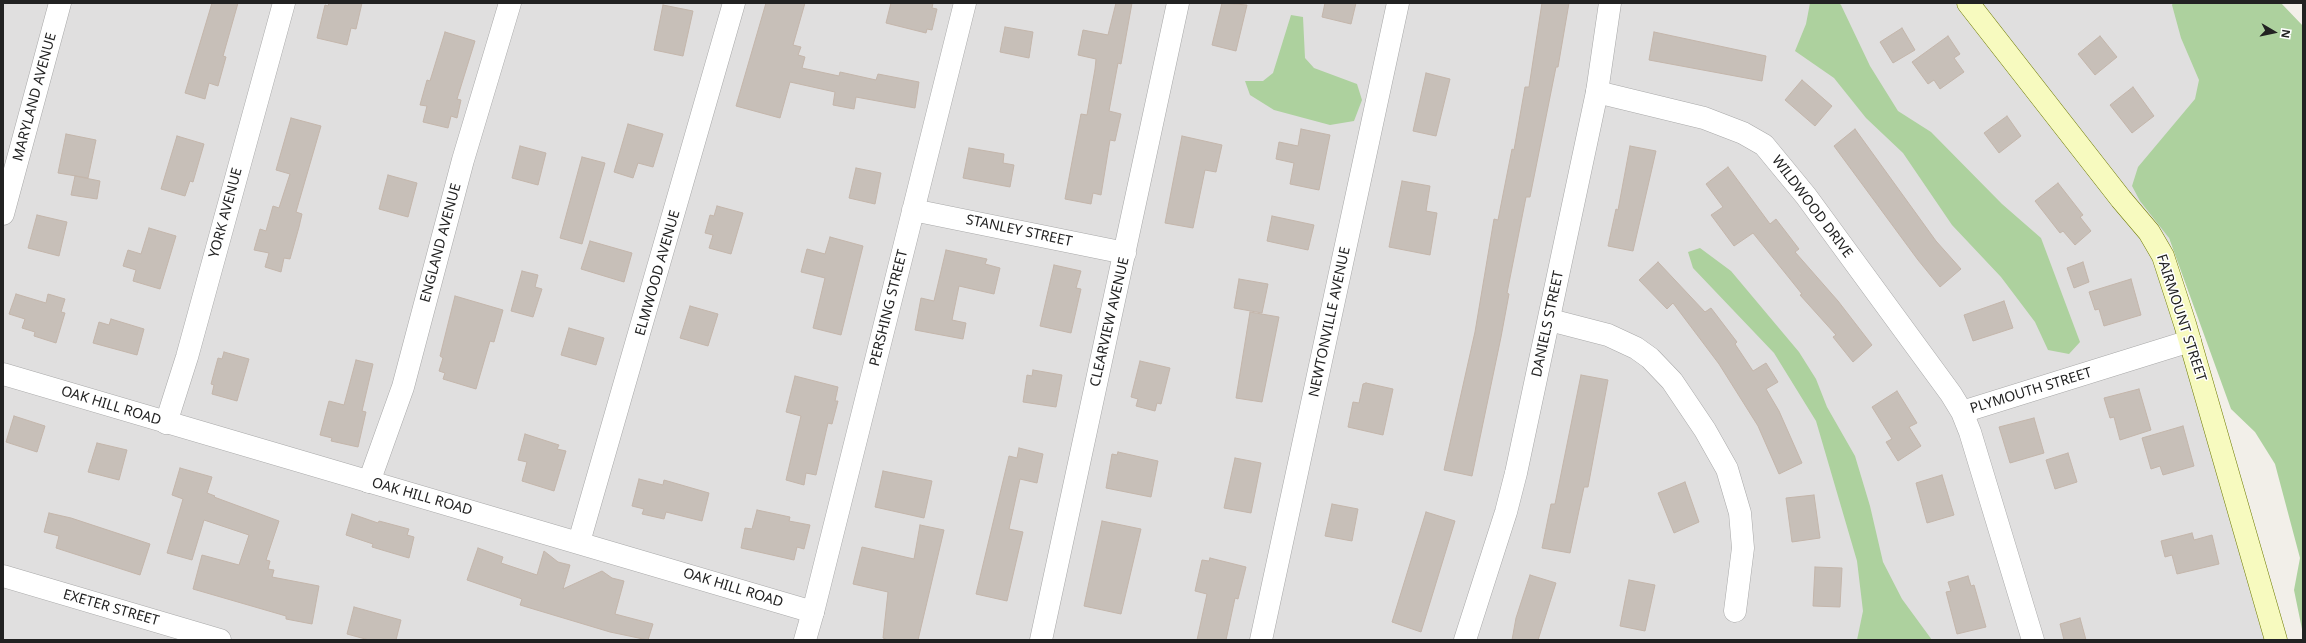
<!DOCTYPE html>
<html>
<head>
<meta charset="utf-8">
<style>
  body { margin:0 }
  #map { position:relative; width:2306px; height:643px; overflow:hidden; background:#f2efe9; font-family:"Noto Sans",sans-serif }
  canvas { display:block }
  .frame { position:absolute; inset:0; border:4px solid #222; pointer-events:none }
  .north { position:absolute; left:2254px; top:12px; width:40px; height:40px; -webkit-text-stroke:3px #fff; paint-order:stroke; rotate:99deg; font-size:11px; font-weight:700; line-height:16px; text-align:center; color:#222 }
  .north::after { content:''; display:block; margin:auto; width:14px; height:18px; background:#222; clip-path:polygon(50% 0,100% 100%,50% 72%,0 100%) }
</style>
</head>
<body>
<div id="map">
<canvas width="2306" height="643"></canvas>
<div class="frame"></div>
<div class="north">N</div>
</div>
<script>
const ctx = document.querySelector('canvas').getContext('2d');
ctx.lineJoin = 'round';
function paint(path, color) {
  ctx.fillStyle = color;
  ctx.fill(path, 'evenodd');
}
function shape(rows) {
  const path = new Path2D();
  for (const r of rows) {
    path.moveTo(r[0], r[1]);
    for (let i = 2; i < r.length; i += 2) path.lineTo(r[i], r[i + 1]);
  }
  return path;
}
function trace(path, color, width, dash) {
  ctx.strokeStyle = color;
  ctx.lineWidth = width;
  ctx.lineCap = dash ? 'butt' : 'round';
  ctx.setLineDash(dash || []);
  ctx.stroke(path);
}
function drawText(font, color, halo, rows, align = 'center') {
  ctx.font = font + ' "Noto Sans",sans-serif';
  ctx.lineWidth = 3;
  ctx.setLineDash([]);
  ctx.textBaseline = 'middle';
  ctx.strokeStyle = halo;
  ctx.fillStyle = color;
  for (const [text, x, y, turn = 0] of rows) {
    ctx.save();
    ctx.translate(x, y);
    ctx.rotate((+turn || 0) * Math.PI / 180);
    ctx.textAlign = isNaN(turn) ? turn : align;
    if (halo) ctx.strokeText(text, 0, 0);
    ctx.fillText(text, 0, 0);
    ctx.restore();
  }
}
const residential = shape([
  [3,3,2232,3,2279,77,2149,171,2287,640,3,640]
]);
const forest = shape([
  [1810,3,1839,3,1841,5,1870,66,1898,111,1931,132,2002,204,2041,238,2080,342,2069,354,2048,350,2035,322,2001,277,1952,225,1903,153,1866,118,1834,78,1795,51,1806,24],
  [2173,3,2281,3,2303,26,2303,634,2294,590,2300,558,2275,464,2255,432,2231,409,2169,238,2140,201,2132,186,2138,167,2195,99,2199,80,2181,38,2172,5],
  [1291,15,1303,17,1305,58,1314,68,1357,84,1362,100,1354,121,1330,125,1274,110,1250,95,1245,81,1263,81,1273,73],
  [1700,248,1731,271,1799,352,1816,379,1827,407,1855,456,1870,506,1883,562,1902,599,1932,640,1857,640,1863,611,1857,561,1816,421,1774,353,1693,268,1688,252]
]);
const building = shape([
  [212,3,238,3,223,56,226,57,218,86,209,83,205,99,185,93,212,3],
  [329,3,362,3,356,29,351,28,347,45,317,38,325,5,328,6,329,3],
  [766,3,805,3,793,45,801,47,798,55,805,57,802,68,839,76,840,72,876,80,878,74,919,82,915,108,856,97,854,109,833,105,835,92,790,82,780,118,736,106,766,3],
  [891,3,933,3,932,8,937,9,932,30,927,29,926,33,886,23,891,3],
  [1116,3,1132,3,1121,64,1118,63,1109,111,1121,114,1115,141,1110,140,1101,195,1093,193,1091,204,1065,199,1081,114,1087,115,1095,69,1096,59,1078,55,1083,30,1108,35,1116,3],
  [1222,3,1247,5,1236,51,1212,45,1222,3],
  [1325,3,1356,3,1351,24,1322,17,1325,3],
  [1542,3,1569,3,1558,67,1556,67,1530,197,1526,197,1507,293,1509,294,1501,337,1472,476,1444,470,1475,332,1494,219,1498,220,1512,149,1514,150,1525,87,1529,87,1542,3],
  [663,5,693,11,683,56,654,50,663,5],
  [1005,27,1033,32,1029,58,1000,52,1005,27],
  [1902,28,1915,50,1893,63,1880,42,1902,28],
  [445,32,475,41,457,99,461,100,457,118,451,116,448,128,423,122,427,106,420,105,427,80,430,81,445,32],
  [1654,32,1766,56,1762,81,1649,60,1654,32],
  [1948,36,1960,54,1954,58,1964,72,1940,89,1934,80,1928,84,1912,62,1948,36],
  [2100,36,2117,57,2095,75,2078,54,2100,36],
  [1426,73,1450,79,1436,136,1413,131,1426,73],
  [1802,80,1832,106,1815,126,1785,100,1802,80],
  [2133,87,2154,116,2132,133,2110,105,2133,87],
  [2007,116,2021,136,1999,153,1984,133,2007,116],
  [291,118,321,126,296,212,302,214,299,227,290,259,284,258,281,272,265,267,269,253,254,250,260,229,266,231,273,206,279,208,290,174,276,170,291,118],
  [628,124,663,134,653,167,638,163,633,178,614,172,628,124],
  [1301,129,1330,135,1319,190,1290,184,1294,163,1276,159,1279,142,1298,146,1301,129],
  [1855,129,1936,241,1961,269,1940,287,1918,260,1834,146,1855,129],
  [66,134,96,140,88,178,58,173,66,134],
  [177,136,204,144,193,182,190,181,185,196,161,189,177,136],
  [1182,136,1222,145,1216,172,1205,170,1193,228,1165,223,1182,136],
  [520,146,546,153,538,185,512,178,520,146],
  [1630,146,1656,151,1633,251,1608,246,1616,209,1618,210,1630,146],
  [969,148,1004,154,1003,163,1014,165,1010,187,963,178,969,148],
  [582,157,605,163,582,244,560,238,582,157],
  [1728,167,1770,224,1776,219,1799,249,1795,252,1838,301,1872,345,1853,362,1833,337,1836,335,1800,295,1802,294,1753,233,1734,246,1711,215,1723,207,1706,184,1728,167],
  [856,168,881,173,875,204,849,198,856,168],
  [388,175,417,183,408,217,379,209,388,175],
  [75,176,100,181,97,199,71,195,75,176],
  [1402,181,1430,186,1426,211,1437,213,1430,255,1389,247,1402,181],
  [2058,183,2083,215,2080,217,2091,231,2075,245,2063,231,2060,233,2035,201,2058,183],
  [717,206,743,213,731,254,709,248,713,235,705,233,710,215,714,216,717,206],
  [37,215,67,222,59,256,28,248,37,215],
  [1272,216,1314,225,1308,250,1267,241,1272,216],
  [149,228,176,236,160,289,133,281,136,270,123,266,128,250,141,254,149,228],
  [830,237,863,246,841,335,813,328,825,278,801,272,807,249,825,254,830,237],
  [590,241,632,253,624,282,581,269,590,241],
  [946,250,987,259,985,264,1000,268,994,294,959,286,952,320,966,323,963,339,915,330,921,298,934,301,946,250],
  [1658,262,1705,312,1711,308,1737,342,1735,344,1753,371,1766,363,1778,382,1766,389,1779,411,1802,463,1779,474,1758,426,1719,364,1673,303,1667,309,1639,280,1658,262],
  [2083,262,2089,282,2074,288,2067,268,2083,262],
  [1054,265,1081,271,1076,288,1081,289,1071,333,1040,326,1054,265],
  [522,271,538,275,535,287,542,289,533,317,511,311,522,271],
  [1239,279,1268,284,1262,313,1234,308,1239,279],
  [2131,279,2141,315,2104,326,2099,309,2095,310,2089,292,2131,279],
  [16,294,46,303,48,294,65,299,61,312,65,313,56,343,34,336,35,332,22,328,25,319,9,314,16,294],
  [455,296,503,310,494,342,490,341,476,389,443,379,445,373,439,371,443,358,440,356,455,296],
  [2004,301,2013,328,1973,341,1964,315,2004,301],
  [690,306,718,314,708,346,680,338,690,306],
  [1250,312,1279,317,1262,402,1236,398,1250,312],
  [111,319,144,329,137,355,93,343,99,322,109,325,111,319],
  [569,328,604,338,596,365,561,355,569,328],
  [224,352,249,359,237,401,212,394,214,385,211,384,218,358,222,359,224,352],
  [356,360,373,364,362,411,366,412,358,447,331,441,332,438,320,435,329,401,344,405,356,360],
  [1140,361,1170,368,1161,404,1157,403,1155,411,1136,406,1138,399,1131,397,1140,361],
  [1033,370,1062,375,1056,407,1023,402,1027,375,1032,376,1033,370],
  [1581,375,1608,380,1588,487,1584,487,1570,553,1542,548,1551,504,1555,504,1581,375],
  [795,376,838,387,835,401,838,401,832,424,828,423,816,475,806,473,804,485,786,480,801,416,786,412,795,376],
  [1366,383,1393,389,1383,435,1348,427,1353,402,1359,403,1363,384,1366,383],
  [2139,389,2151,430,2120,440,2114,417,2110,418,2104,398,2139,389],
  [1897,391,1917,423,1909,427,1921,446,1898,461,1886,442,1892,439,1872,407,1897,391],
  [14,416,45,426,37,452,6,442,14,416],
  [2034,418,2044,453,2010,463,1999,427,2034,418],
  [2183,426,2194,466,2163,475,2160,466,2151,469,2142,438,2183,426],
  [525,434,559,445,557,449,566,451,554,491,522,481,527,462,518,460,525,434],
  [97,443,127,450,119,480,88,472,97,443],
  [1019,448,1043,454,1037,483,1020,479,1009,529,1023,532,1007,601,976,594,1009,456,1017,458,1019,448],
  [1118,452,1158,461,1151,497,1106,488,1112,454,1117,455,1118,452],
  [2068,453,2077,482,2055,489,2046,460,2068,453],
  [1235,458,1261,463,1251,513,1224,508,1235,458],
  [180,468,212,477,207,493,215,496,214,497,279,521,266,560,270,561,268,569,274,570,272,577,319,586,312,624,286,619,286,616,193,589,202,555,239,565,249,535,204,520,192,560,167,553,183,499,172,495,180,468],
  [883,471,932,481,924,518,875,507,883,471],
  [1942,475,1954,515,1927,523,1916,483,1942,475],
  [639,479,663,485,664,480,709,493,702,521,666,512,664,519,642,514,644,509,632,506,639,479],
  [1685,482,1699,522,1674,533,1658,493,1685,482],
  [1814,495,1820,538,1792,542,1786,498,1814,495],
  [1332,504,1358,509,1352,541,1325,536,1332,504],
  [757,510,790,517,789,521,810,525,804,549,797,547,794,560,741,548,745,528,752,529,757,510],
  [1426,512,1455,521,1421,632,1392,622,1426,512],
  [49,513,71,518,150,544,140,575,56,548,59,536,44,532,49,513],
  [352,514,378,523,379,521,409,529,407,535,414,537,409,558,372,547,373,544,346,535,352,514],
  [1102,521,1141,529,1121,614,1084,606,1102,521],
  [920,525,944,530,918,640,888,640,883,638,888,592,853,584,862,547,914,559,920,525],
  [2192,533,2194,540,2212,535,2219,564,2177,574,2172,555,2165,557,2161,541,2192,533],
  [478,548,503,557,501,563,537,575,544,551,558,562,570,565,563,589,602,571,612,578,624,581,615,614,653,624,648,640,610,632,520,605,522,599,467,580,478,548],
  [1210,558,1246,567,1238,599,1235,598,1226,640,1197,640,1207,594,1195,591,1202,560,1209,561,1210,558],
  [1815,567,1842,568,1840,607,1813,606,1815,567],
  [1530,575,1556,583,1538,640,1512,640,1516,618,1530,575],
  [1968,576,1971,586,1974,585,1986,627,1957,634,1946,592,1951,591,1948,582,1968,576],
  [1629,580,1655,585,1645,631,1620,626,1629,580],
  [354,607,401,620,396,640,369,640,347,634,354,607],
  [2080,618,2086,640,2064,640,2060,624,2080,618]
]);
const minor = shape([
  [1597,92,1704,118,1743,133,1764,145,1806,196,1951,394,1962,412],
  [913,210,1125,253],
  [3,214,60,3],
  [1550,320,1608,335,1636,348,1650,358,1672,381,1705,430,1727,469,1740,513,1743,548,1735,611],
  [166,423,187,357,284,3],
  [369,482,403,387,463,160,510,3],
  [579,542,734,3],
  [3,576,220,640],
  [813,612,965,3],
  [1041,640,1178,3],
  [1261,640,1398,3],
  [2033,640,1970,432,1962,412,2190,341]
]);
const tertiary = shape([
  [3,374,813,612,805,640],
  [1465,640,1506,512,1516,473,1597,92,1610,3]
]);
const secondary = shape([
  [1968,3,2121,199,2149,232,2163,256,2185,324,2276,640]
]);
const streetNames = [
  ["MARYLAND AVENUE",35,97,-75],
  ["WILDWOOD DRIVE",1812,207,53],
  ["YORK AVENUE",226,213,-75],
  ["STANLEY STREET",1019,231,12],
  ["ENGLAND AVENUE",441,243,-75],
  ["ELMWOOD AVENUE",658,273,-74],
  ["PERSHING STREET",889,308,-76],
  ["FAIRMOUNT STREET",2181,318,72],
  ["CLEARVIEW AVENUE",1110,322,-77],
  ["NEWTONVILLE AVENUE",1330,322,-78],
  ["DANIELS STREET",1548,324,-78],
  ["PLYMOUTH STREET",2031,391,-17],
  ["OAK HILL ROAD",111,406,17],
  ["OAK HILL ROAD",422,497,16],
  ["OAK HILL ROAD",733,588,17],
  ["EXETER STREET",111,608,16]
];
paint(residential, '#e0dfdf');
paint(forest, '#add19e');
paint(building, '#c7bfb8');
trace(building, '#c4b6ab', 1);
trace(minor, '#a9a9a9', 23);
trace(tertiary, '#a9a9a9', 23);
trace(secondary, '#707d05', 23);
trace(minor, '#fff', 22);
trace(tertiary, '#fff', 22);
trace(secondary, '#f7fabf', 22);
drawText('14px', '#222', '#fff', streetNames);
</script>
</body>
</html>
